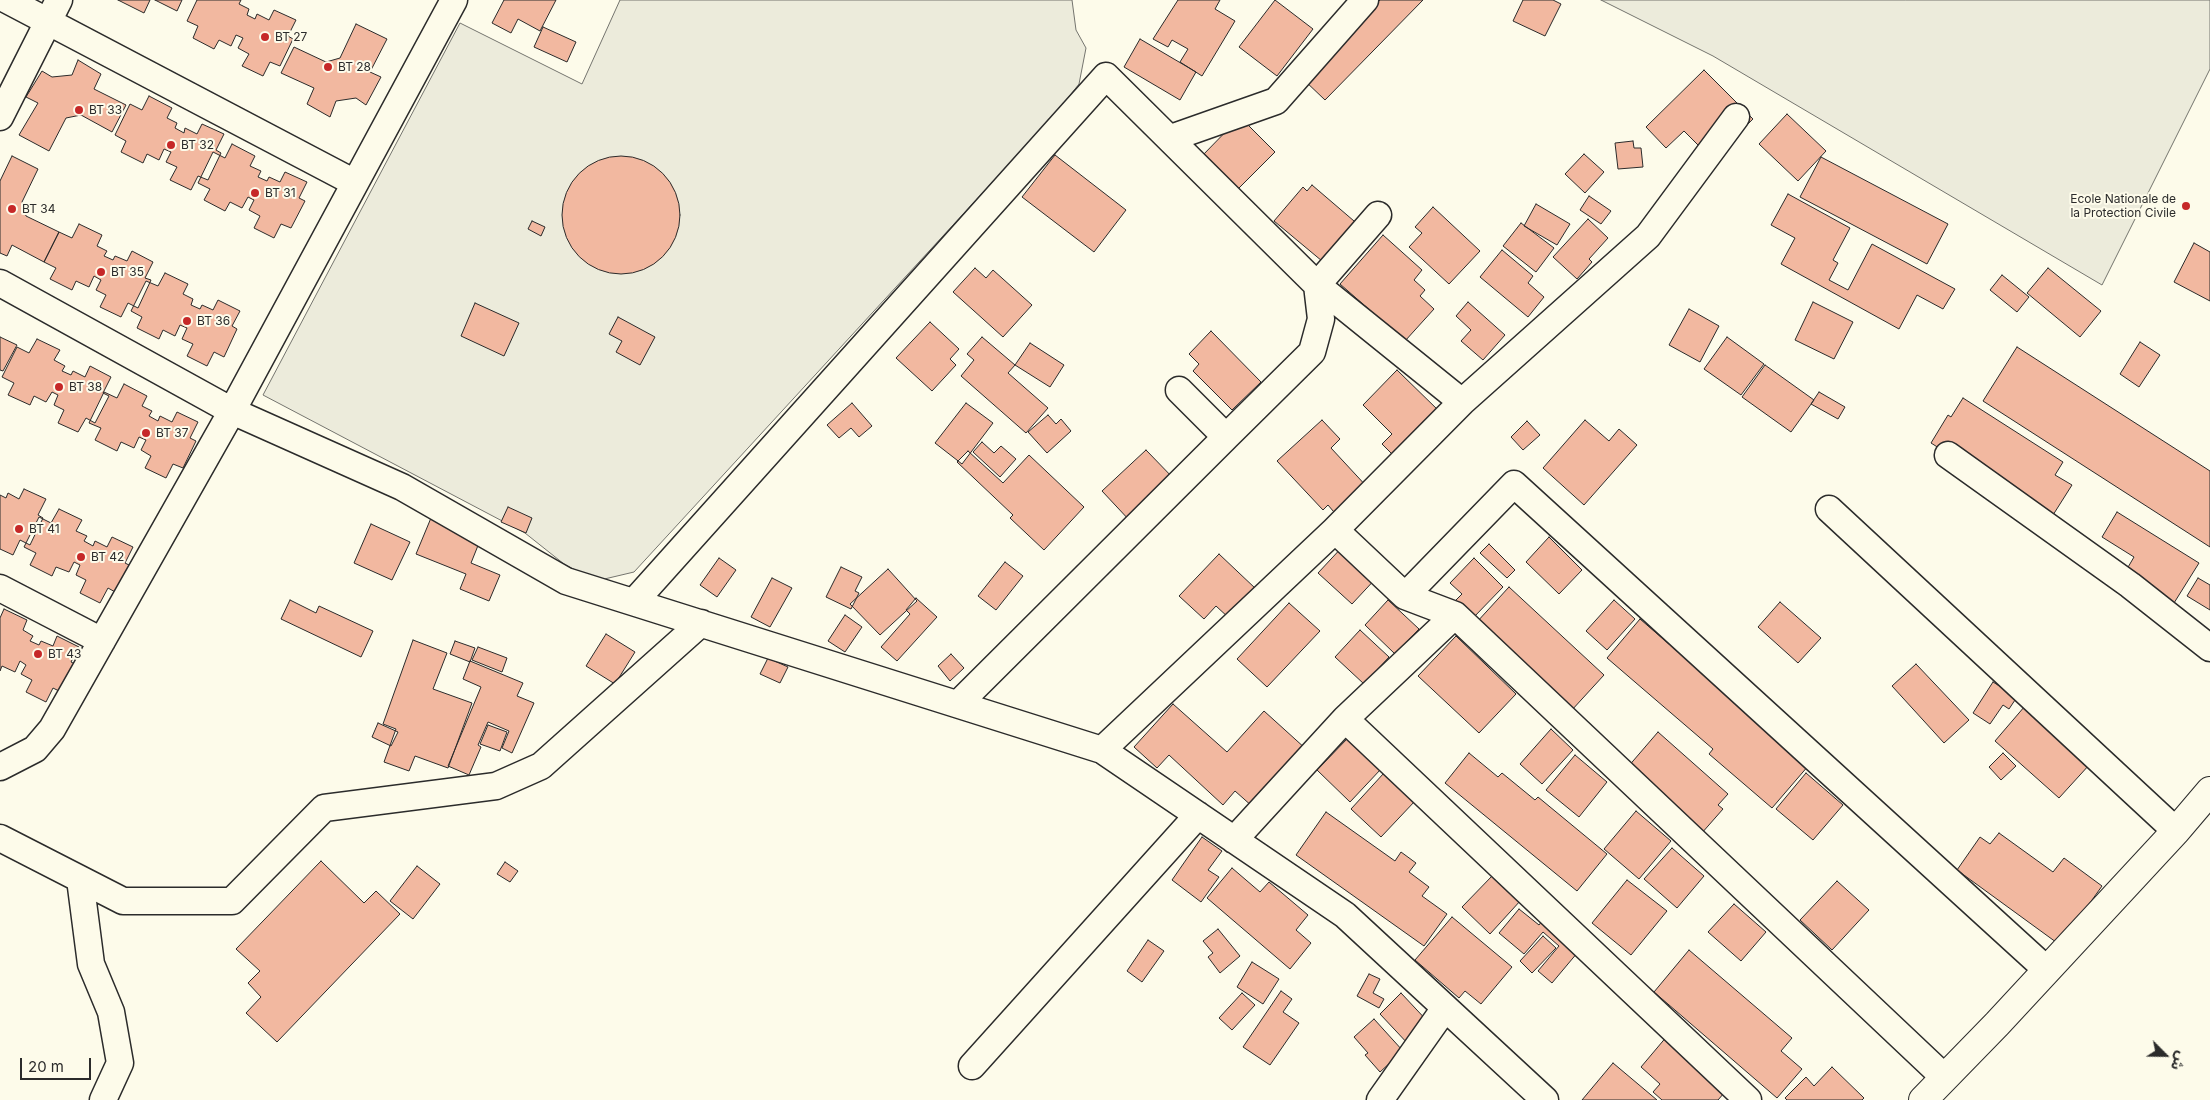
<!DOCTYPE html>
<html>
<head>
<meta charset="utf-8">
<style>
  body { margin:0 }
  #map { position:relative; width:2210px; height:1100px; overflow:hidden; background:#fdfbea; font-family:Inter,"Noto Sans Arabic",sans-serif }
  canvas { display:block }
  .north { position:absolute; left:2140px; top:1030px; width:50px; height:50px; -webkit-text-stroke:4px #fdfbea; paint-order:stroke; rotate:113deg; font-size:14px; font-weight:700; line-height:20px; text-align:center; color:#2b2b2b }
  .north::after { content:''; display:block; margin:auto; width:18px; height:22px; background:#2b2b2b; clip-path:polygon(50% 0,100% 100%,50% 72%,0 100%) }
  .scale { position:absolute; left:20px; top:1058px; width:71px; height:22px; box-sizing:border-box; border:2px solid #2b2b2b; border-top:0; padding-left:6px; font-size:15px; line-height:18px; white-space:nowrap; color:#2b2b2b; -webkit-text-stroke:4px #fdfbea; paint-order:stroke }
</style>
</head>
<body>
<div id="map">
<canvas width="2210" height="1100"></canvas>
<div class="north">ش</div>
<div class="scale">20 m</div>
</div>
<script>
const ctx = document.querySelector('canvas').getContext('2d');
ctx.lineJoin = 'round';
function paint(path, color) {
  ctx.fillStyle = color;
  ctx.fill(path, 'evenodd');
}
function shape(rows) {
  const path = new Path2D();
  for (const r of rows) {
    if (r.length === 3) {
      path.moveTo(r[0] + r[2], r[1]);
      path.arc(r[0], r[1], r[2], 0, 2 * Math.PI);
      continue;
    }
    path.moveTo(r[0], r[1]);
    for (let i = 2; i < r.length; i += 2) path.lineTo(r[i], r[i + 1]);
  }
  return path;
}
function trace(path, color, width, dash) {
  ctx.strokeStyle = color;
  ctx.lineWidth = width;
  ctx.lineCap = dash ? 'butt' : 'round';
  ctx.setLineDash(dash || []);
  ctx.stroke(path);
}
function drawText(font, color, halo, rows, align = 'center') {
  ctx.font = font + ' Inter,sans-serif';
  ctx.lineWidth = 4;
  ctx.setLineDash([]);
  ctx.textBaseline = 'middle';
  ctx.strokeStyle = halo;
  ctx.fillStyle = color;
  for (const [text, x, y, turn = 0] of rows) {
    ctx.save();
    ctx.translate(x, y);
    ctx.rotate((+turn || 0) * Math.PI / 180);
    ctx.textAlign = isNaN(turn) ? turn : align;
    if (halo) ctx.strokeText(text, 0, 0);
    ctx.fillText(text, 0, 0);
    ctx.restore();
  }
}
const green = shape([
  [620,0,1072,0,1076,30,1086,48,1079,84,1056,113,634,572,596,581,564,564,525,533,263,395,460,23,582,84,620,0],
  [1601,0,2210,0,2210,69,2102,285,1713,56,1601,0]
]);
const building = shape([
  [118,0,150,0,144,13,118,0],
  [155,0,182,0,177,11,155,0],
  [197,0,241,0,239,4,249,9,247,15,255,19,257,14,269,20,274,10,296,20,288,36,293,39,280,66,270,62,263,76,242,66,249,54,238,48,243,38,236,35,231,46,219,40,214,49,193,38,198,26,187,21,197,0],
  [504,0,556,0,540,31,518,19,511,33,492,23,504,0],
  [1178,0,1220,0,1215,9,1235,21,1202,76,1180,62,1188,49,1172,40,1168,47,1153,39,1178,0],
  [1275,0,1313,29,1277,76,1239,47,1275,0],
  [1380,0,1423,0,1325,100,1303,79,1380,0],
  [1523,0,1553,0,1561,4,1545,36,1513,21,1523,0],
  [356,24,387,39,370,72,381,77,366,105,356,98,336,101,330,117,307,104,314,88,281,73,294,47,326,62,340,58,356,24],
  [543,27,576,42,567,62,534,47,543,27],
  [1140,39,1196,72,1180,100,1124,67,1140,39],
  [78,60,101,74,94,89,126,105,112,132,81,115,66,118,49,151,19,135,38,103,26,97,42,71,52,77,72,75,78,60],
  [1704,70,1753,119,1712,159,1684,131,1666,148,1646,127,1704,70],
  [149,96,172,108,167,118,177,123,175,128,184,133,185,128,197,134,202,124,224,134,216,150,221,153,208,180,198,176,191,190,170,180,177,167,166,162,171,152,164,149,159,160,147,154,143,163,121,152,126,141,115,135,130,104,142,110,149,96],
  [1787,114,1826,151,1798,181,1759,144,1787,114],
  [1240,117,1275,152,1236,191,1201,157,1240,117],
  [1633,141,1634,148,1641,148,1643,167,1618,169,1615,143,1633,141],
  [232,144,255,156,250,166,261,171,258,177,267,181,269,177,280,182,285,172,307,182,299,198,305,201,291,228,281,224,274,238,254,228,260,216,249,210,254,200,248,197,242,208,230,202,225,211,204,200,210,189,198,183,213,152,225,158,232,144],
  [1584,154,1604,172,1585,193,1565,174,1584,154],
  [1055,155,1126,210,1094,252,1022,197,1055,155],
  [12,156,38,169,22,202,26,216,59,232,44,262,12,245,7,256,0,253,0,181,12,156],
  [621,215,59],
  [1821,157,1948,224,1927,264,1800,197,1821,157],
  [1312,185,1361,227,1328,266,1274,221,1303,187,1307,191,1312,185],
  [1788,194,1850,228,1833,260,1838,263,1829,280,1848,290,1872,244,1955,289,1943,309,1917,295,1899,329,1781,264,1795,238,1771,225,1788,194],
  [1589,196,1611,211,1601,224,1580,210,1589,196],
  [1536,204,1570,224,1557,245,1524,226,1536,204],
  [1433,207,1480,251,1449,284,1409,247,1422,233,1415,227,1433,207],
  [1588,219,1608,238,1589,259,1592,262,1577,279,1553,257,1588,219],
  [532,221,545,227,541,236,528,229,532,221],
  [1521,223,1554,248,1536,272,1503,246,1521,223],
  [79,224,102,235,97,246,107,251,104,256,113,260,115,256,127,261,132,251,153,262,145,278,151,280,138,308,128,303,121,317,100,307,106,295,96,290,101,280,94,276,89,287,76,281,72,290,50,279,56,268,44,262,59,232,72,238,79,224],
  [1383,235,1422,270,1414,280,1425,290,1420,296,1434,309,1405,341,1340,284,1383,235],
  [2194,243,2210,252,2210,301,2174,282,2194,243],
  [1502,250,1533,276,1528,283,1544,297,1528,317,1480,277,1502,250],
  [975,268,986,278,993,270,1032,305,1003,337,953,292,975,268],
  [2048,268,2101,311,2080,337,2027,293,2048,268],
  [165,273,188,284,183,294,193,299,191,305,200,309,202,305,213,310,218,300,240,311,232,326,237,329,224,357,214,352,207,366,187,356,193,344,182,339,187,328,180,325,175,336,163,330,159,339,137,328,142,317,131,311,146,281,158,286,165,273],
  [2002,275,2029,297,2017,312,1990,290,2002,275],
  [1468,302,1505,335,1483,360,1461,341,1471,330,1456,316,1468,302],
  [1813,302,1853,322,1834,359,1795,340,1813,302],
  [475,303,519,323,504,356,461,336,475,303],
  [1689,309,1719,326,1700,362,1669,345,1689,309],
  [618,317,655,337,640,365,616,352,622,341,609,334,618,317],
  [930,322,959,349,950,359,956,365,932,391,896,358,930,322],
  [1211,331,1261,382,1232,410,1193,371,1199,364,1189,354,1211,331],
  [0,337,17,345,3,371,0,370,0,337],
  [982,337,1015,365,1008,373,1048,408,1026,433,961,376,974,360,967,354,982,337],
  [1727,337,1764,364,1741,395,1704,369,1727,337],
  [37,339,60,350,54,360,65,366,62,371,71,375,73,371,85,377,90,366,111,377,103,393,109,396,95,423,86,418,78,432,58,423,64,410,54,405,58,395,52,392,46,402,34,396,30,405,8,395,14,383,2,377,17,347,29,353,37,339],
  [2140,342,2160,355,2139,387,2120,374,2140,342],
  [1030,343,1064,365,1050,387,1015,365,1030,343],
  [2017,347,2210,471,2210,547,1983,401,2017,347],
  [1765,365,1814,400,1791,432,1742,397,1765,365],
  [1397,370,1440,412,1396,458,1382,444,1392,434,1363,405,1397,370],
  [124,384,147,396,142,406,152,411,149,416,158,421,160,416,172,422,177,412,198,422,190,438,196,441,183,468,173,464,166,478,145,468,151,456,141,450,146,440,139,437,134,448,121,442,117,451,95,440,101,428,89,423,104,392,117,398,124,384],
  [1819,392,1845,407,1838,419,1811,404,1819,392],
  [1963,398,2063,462,2055,475,2072,485,2053,515,1988,479,1931,443,1948,415,1951,417,1963,398],
  [852,403,872,426,859,437,851,428,839,438,827,425,852,403],
  [966,403,993,423,962,464,935,443,966,403],
  [1048,415,1056,424,1061,419,1071,431,1047,453,1028,432,1048,415],
  [1322,420,1340,439,1331,448,1369,489,1339,518,1328,505,1323,510,1277,461,1322,420],
  [1585,420,1609,441,1619,429,1637,445,1584,505,1543,468,1585,420],
  [1527,421,1540,435,1523,450,1511,437,1527,421],
  [982,442,994,453,1001,446,1016,459,1000,477,973,452,982,442],
  [1146,450,1176,481,1131,522,1102,491,1146,450],
  [968,451,1003,483,1029,455,1084,507,1044,550,1010,518,1013,515,957,462,968,451],
  [24,489,46,499,38,515,43,518,30,545,20,540,13,555,0,549,0,495,6,498,8,493,19,499,24,489],
  [508,507,532,518,526,533,501,522,508,507],
  [59,509,82,520,76,531,87,536,84,541,93,546,95,541,107,547,112,537,133,547,125,563,131,566,117,593,108,588,100,603,80,593,86,580,76,575,80,565,74,562,69,572,56,567,52,576,30,565,36,553,24,547,39,517,51,523,59,509],
  [2117,512,2199,563,2169,611,2124,574,2134,557,2102,537,2117,512],
  [431,518,481,538,471,563,500,575,489,601,460,589,466,574,416,554,431,518],
  [371,524,410,542,392,580,354,563,371,524],
  [1549,537,1582,570,1559,594,1526,562,1549,537],
  [1345,544,1379,575,1352,604,1318,573,1345,544],
  [1489,544,1515,570,1507,578,1480,553,1489,544],
  [1219,554,1256,589,1229,618,1216,606,1204,619,1179,596,1219,554],
  [719,558,736,570,717,597,700,585,719,558],
  [1474,558,1503,587,1473,618,1455,601,1462,594,1450,583,1474,558],
  [1005,562,1023,576,996,610,978,596,1005,562],
  [841,567,862,577,855,591,859,593,851,609,826,597,841,567],
  [888,569,917,601,880,635,850,604,888,569],
  [772,578,792,588,770,627,751,617,772,578],
  [2198,578,2210,585,2210,610,2187,596,2198,578],
  [1509,587,1604,675,1571,711,1476,623,1509,587],
  [916,598,937,617,897,661,881,647,910,614,906,610,916,598],
  [290,600,316,613,319,606,373,631,361,657,281,619,290,600],
  [1388,600,1419,629,1395,654,1365,625,1388,600],
  [1614,600,1635,619,1607,650,1586,631,1614,600],
  [1780,602,1821,638,1798,663,1758,627,1780,602],
  [1289,603,1320,631,1267,687,1237,659,1289,603],
  [4,609,27,620,23,630,33,636,30,641,39,645,41,641,53,646,57,636,79,647,71,662,77,665,63,693,53,688,46,702,26,692,32,680,21,674,26,665,20,661,15,672,2,666,0,671,0,618,4,609],
  [845,615,862,627,845,652,828,641,845,615],
  [1640,619,1809,765,1772,808,1709,754,1713,749,1607,658,1640,619],
  [1360,630,1389,657,1364,684,1335,657,1360,630],
  [606,634,635,652,615,684,586,666,606,634],
  [1456,636,1516,694,1479,733,1418,676,1456,636],
  [413,640,447,653,433,689,472,703,448,768,415,756,409,771,384,762,396,729,383,724,413,640],
  [455,641,475,648,470,662,450,654,455,641],
  [478,647,507,658,502,672,472,660,478,647],
  [951,654,964,668,950,681,938,666,951,654],
  [768,658,788,667,780,683,760,674,768,658],
  [470,661,523,683,517,696,534,703,512,753,502,748,509,731,488,722,478,745,481,747,469,775,448,766,481,687,463,679,470,661],
  [1916,664,1969,720,1944,743,1892,686,1916,664],
  [1993,682,2017,697,2009,709,2003,705,1990,724,1973,713,1993,682],
  [1173,704,1227,752,1264,711,1306,749,1253,807,1235,791,1223,805,1169,755,1157,768,1134,747,1173,704],
  [2025,706,2090,764,2059,798,1995,741,2025,706],
  [378,723,398,732,391,746,372,737,378,723],
  [488,725,507,732,500,751,480,744,488,725],
  [1551,729,1573,750,1542,784,1520,764,1551,729],
  [1658,732,1728,794,1718,805,1723,809,1701,834,1627,768,1658,732],
  [1349,737,1381,769,1350,802,1317,770,1349,737],
  [1469,753,1498,777,1502,773,1535,800,1538,797,1607,854,1577,891,1445,783,1469,753],
  [2003,753,2016,766,2001,780,1989,767,2003,753],
  [1575,755,1607,782,1579,817,1546,790,1575,755],
  [1384,773,1415,801,1381,837,1351,809,1384,773],
  [1806,773,1843,805,1813,840,1776,809,1806,773],
  [1636,811,1671,841,1639,879,1604,849,1636,811],
  [1326,812,1395,861,1401,852,1416,863,1409,872,1429,887,1422,896,1447,914,1424,946,1296,855,1326,812],
  [1999,833,2053,872,2064,858,2102,886,2060,945,1957,870,1980,837,1990,844,1999,833],
  [1202,837,1222,851,1208,870,1219,877,1201,902,1172,880,1202,837],
  [1672,848,1704,876,1677,908,1644,879,1672,848],
  [321,861,364,903,376,891,400,914,277,1042,246,1013,261,997,248,983,260,971,236,949,321,861],
  [505,862,518,871,510,882,497,874,505,862],
  [417,866,440,884,413,919,390,901,417,866],
  [1232,868,1260,892,1269,882,1308,915,1296,930,1311,943,1290,969,1207,898,1232,868],
  [1494,874,1521,900,1490,934,1462,907,1494,874],
  [1627,880,1667,911,1631,955,1592,923,1627,880],
  [1837,881,1869,910,1832,950,1800,920,1837,881],
  [1734,904,1766,932,1741,961,1708,932,1734,904],
  [1519,909,1539,925,1542,921,1578,952,1552,983,1538,971,1559,946,1543,932,1524,954,1499,933,1519,909],
  [1452,917,1512,967,1481,1004,1465,991,1459,998,1415,960,1452,917],
  [1218,929,1240,956,1220,973,1208,957,1213,953,1203,941,1218,929],
  [1543,936,1556,948,1532,973,1520,961,1543,936],
  [1148,940,1164,951,1142,982,1127,971,1148,940],
  [1689,950,1792,1038,1781,1051,1802,1069,1777,1098,1654,992,1689,950],
  [1252,962,1279,979,1263,1004,1237,987,1252,962],
  [1369,974,1380,979,1373,993,1384,999,1379,1008,1357,996,1369,974],
  [1281,991,1292,999,1283,1012,1299,1023,1270,1065,1243,1047,1281,991],
  [1242,993,1255,1005,1232,1030,1219,1018,1242,993],
  [1401,993,1431,1025,1410,1046,1380,1014,1401,993],
  [1374,1019,1403,1051,1380,1072,1365,1055,1368,1053,1354,1037,1374,1019],
  [1668,1035,1724,1093,1718,1100,1662,1100,1653,1092,1660,1084,1641,1067,1668,1035],
  [1613,1063,1657,1100,1582,1100,1613,1063],
  [1832,1067,1864,1098,1862,1100,1787,1100,1785,1098,1806,1077,1814,1086,1832,1067]
]);
const minor = shape([
  [7,0,355,183],
  [0,117,59,0],
  [1171,138,1276,101,1365,0],
  [0,283,232,411,402,487,566,581,1102,750,1345,915,1545,1100],
  [1226,437,1312,352,1321,319,1317,285,1378,215],
  [1948,455,2130,585,2210,648],
  [1829,509,2176,831],
  [1335,530,1462,402],
  [0,588,102,641],
  [1405,596,1514,484,2047,970],
  [634,602,1106,76,1317,285,1462,402,1648,236,1736,117],
  [1455,615,1345,719,1748,1100],
  [958,704,1226,437,1179,390],
  [1102,750,1335,530,1405,596,1455,615,1944,1077],
  [0,767,35,749,52,729,232,411,454,0],
  [0,838,123,901,232,901,324,808,496,786,541,766,701,623],
  [1234,840,1345,719],
  [80,879,91,964,111,1012,120,1063,103,1100],
  [972,1066,1198,815],
  [1380,1100,1445,1008]
]);
const major = shape([
  [1923,1100,1997,1024,2176,831,2210,791]
]);
const markers = [
  [265,37,5,"#c62828"],
  [328,67,5,"#c62828"],
  [79,110,5,"#c62828"],
  [171,145,5,"#c62828"],
  [255,193,5,"#c62828"],
  [2186,206,5,"#c62828"],
  [12,209,5,"#c62828"],
  [101,272,5,"#c62828"],
  [187,321,5,"#c62828"],
  [59,387,5,"#c62828"],
  [146,433,5,"#c62828"],
  [19,529,5,"#c62828"],
  [81,557,5,"#c62828"],
  [38,654,5,"#c62828"]
];
const poiNames = [
  ["BT 27",275,37],
  ["BT 28",338,67],
  ["BT 33",89,110],
  ["BT 32",181,145],
  ["BT 31",265,193],
  ["Ecole Nationale de",2176,199,"right"],
  ["la Protection Civile",2176,213,"right"],
  ["BT 34",22,209],
  ["BT 35",111,272],
  ["BT 36",197,321],
  ["BT 38",69,387],
  ["BT 37",156,433],
  ["BT 41",29,529],
  ["BT 42",91,557],
  ["BT 43",48,654]
];
paint(green, '#ecebdb');
trace(green, '#74746e', 1);
paint(building, '#f2b8a0');
trace(building, '#2b2b2b', 1);
trace(minor, '#2b2b2b', 29);
trace(major, '#2b2b2b', 30);
trace(minor, '#fdfbea', 26);
trace(major, '#fdfbea', 28);
for (const [x, y, r, color] of markers) {
  const dot = new Path2D();
  dot.arc(x, y, r, 0, 2 * Math.PI);
  ctx.fillStyle = color;
  ctx.fill(dot);
  trace(dot, '#fdfbea', 2);
}
drawText('12px', '#2b2b2b', '#fdfbea', poiNames, 'left');
</script>
</body>
</html>
